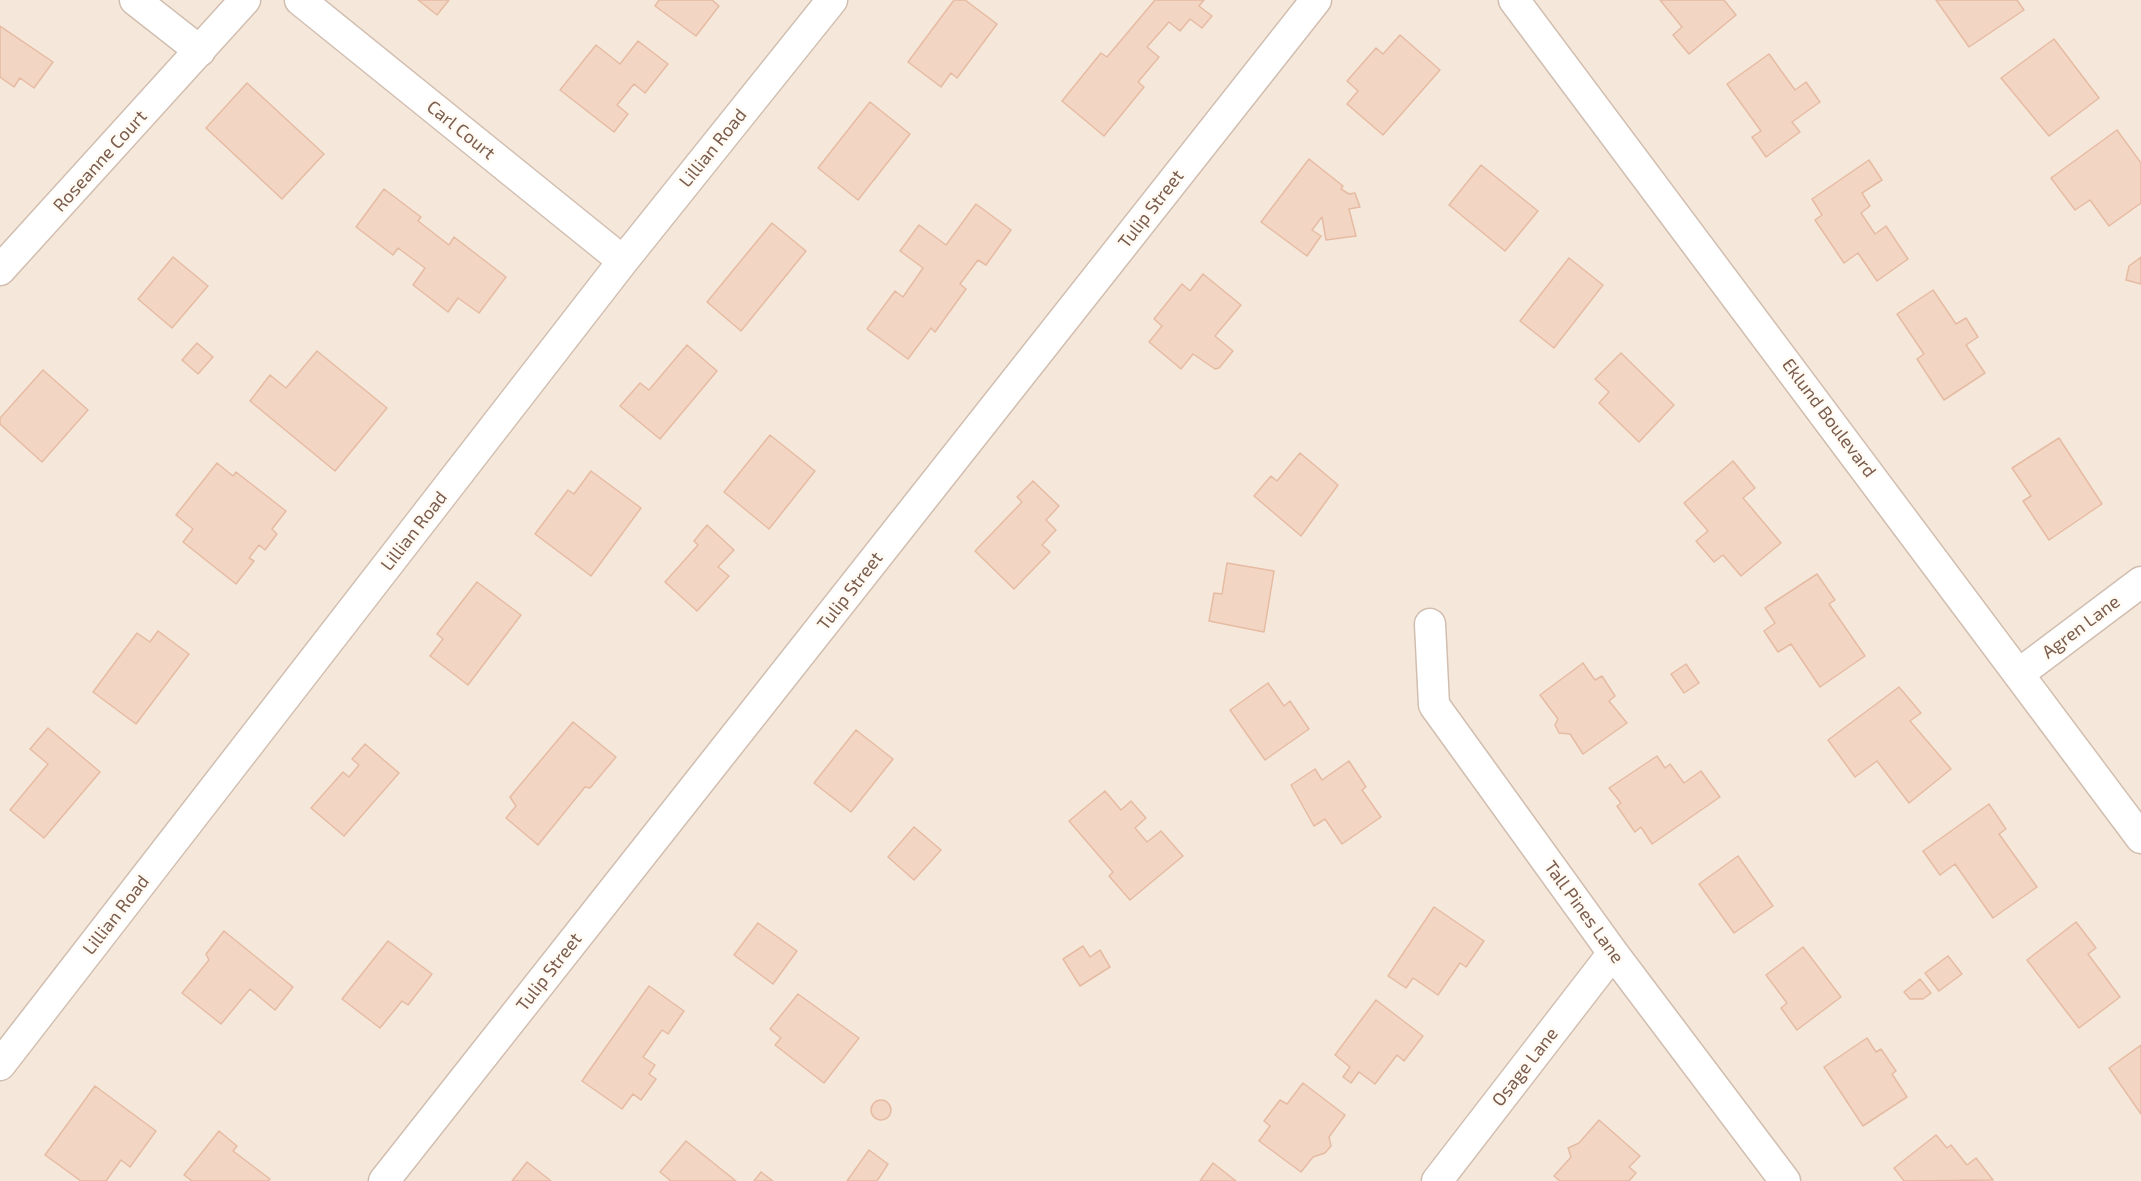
<!DOCTYPE html>
<html>
<head>
<meta charset="utf-8">
<style>
  body { margin:0 }
  canvas { display:block; background:#fdf6ec }
</style>
</head>
<body>
<canvas width="2141" height="1181"></canvas>
<script>
const ctx = document.querySelector('canvas').getContext('2d');
ctx.lineJoin = 'round';
function paint(path, color) {
  ctx.fillStyle = color;
  ctx.fill(path, 'evenodd');
}
function shape(rows) {
  const path = new Path2D();
  for (const r of rows) {
    if (r.length === 3) {
      path.moveTo(r[0] + r[2], r[1]);
      path.arc(r[0], r[1], r[2], 0, 2 * Math.PI);
      continue;
    }
    path.moveTo(r[0], r[1]);
    for (let i = 2; i < r.length; i += 2) path.lineTo(r[i], r[i + 1]);
  }
  return path;
}
function trace(path, color, width, dash) {
  ctx.strokeStyle = color;
  ctx.lineWidth = width;
  ctx.lineCap = dash ? 'butt' : 'round';
  ctx.setLineDash(dash || []);
  ctx.stroke(path);
}
function drawText(font, color, halo, rows, align = 'center') {
  ctx.font = font + ' "Exo 2",sans-serif';
  ctx.lineWidth = 5;
  ctx.setLineDash([]);
  ctx.textBaseline = 'middle';
  ctx.strokeStyle = halo;
  ctx.fillStyle = color;
  for (const [text, x, y, turn = 0] of rows) {
    ctx.save();
    ctx.translate(x, y);
    ctx.rotate((+turn || 0) * Math.PI / 180);
    ctx.textAlign = isNaN(turn) ? turn : align;
    if (halo) ctx.strokeText(text, 0, 0);
    ctx.fillText(text, 0, 0);
    ctx.restore();
  }
}
const residential = shape([
  [0,0,2141,0,2141,1181,0,1181]
]);
const building = shape([
  [418,0,449,0,437,15,418,0],
  [659,0,712,0,719,6,696,36,655,6,659,0],
  [954,0,965,0,997,24,957,78,951,73,941,87,908,62,954,0],
  [1155,0,1204,0,1199,6,1212,16,1202,28,1190,19,1180,31,1169,22,1147,47,1159,57,1138,82,1144,87,1104,136,1062,101,1101,53,1107,57,1155,0],
  [1660,0,1724,0,1736,15,1689,54,1673,35,1682,27,1660,0],
  [1936,0,2017,0,2024,10,1969,47,1936,0],
  [0,26,53,62,34,88,20,78,14,87,0,77,0,26],
  [1400,35,1440,70,1383,135,1347,104,1358,91,1347,81,1376,48,1383,54,1400,35],
  [2054,39,2099,98,2049,136,2001,78,2054,39],
  [638,41,668,64,645,93,634,84,617,105,628,114,614,132,560,90,596,45,620,64,638,41],
  [1769,54,1795,90,1806,82,1820,102,1792,122,1800,132,1766,157,1752,137,1761,131,1727,84,1769,54],
  [247,83,324,154,282,199,206,128,247,83],
  [870,102,910,134,858,200,818,168,870,102],
  [2117,130,2141,163,2141,203,2109,226,2090,200,2075,210,2051,178,2117,130],
  [1309,159,1343,186,1341,189,1349,194,1355,193,1360,207,1349,209,1356,236,1326,240,1322,217,1312,230,1321,236,1307,256,1261,222,1309,159],
  [1869,160,1882,180,1862,193,1870,206,1861,213,1875,234,1886,226,1908,259,1877,281,1858,253,1844,263,1815,220,1822,215,1812,199,1869,160],
  [1481,165,1538,211,1505,251,1449,205,1481,165],
  [384,189,421,217,418,221,449,245,454,237,506,277,479,313,458,298,448,312,413,285,425,268,398,248,393,255,356,227,384,189],
  [976,204,1011,230,986,265,978,260,960,284,966,289,935,332,931,328,908,359,867,329,895,291,903,297,923,268,900,251,919,225,946,245,976,204],
  [772,223,806,251,741,331,707,302,772,223],
  [173,257,208,286,172,328,138,299,173,257],
  [2141,257,2141,284,2126,280,2129,266,2141,257],
  [1569,258,1603,285,1554,348,1520,321,1569,258],
  [1203,274,1241,305,1215,336,1233,351,1219,368,1215,369,1193,354,1181,369,1149,342,1162,326,1154,319,1182,284,1190,291,1203,274],
  [1933,290,1956,324,1966,318,1978,337,1966,345,1985,373,1944,400,1917,359,1924,354,1897,314,1933,290],
  [197,343,213,357,198,374,182,360,197,343],
  [687,345,717,371,660,439,620,406,640,383,649,390,687,345],
  [317,351,387,408,335,471,250,401,270,375,286,388,317,351],
  [1621,353,1674,405,1639,442,1599,403,1609,392,1595,379,1621,353],
  [43,370,88,410,42,462,0,424,0,418,43,370],
  [770,435,815,471,769,529,724,492,770,435],
  [2059,438,2102,504,2049,540,2023,501,2031,496,2012,468,2059,438],
  [1300,453,1338,485,1301,536,1254,496,1271,476,1277,481,1300,453],
  [1733,461,1755,488,1743,498,1781,543,1741,576,1723,555,1714,562,1696,541,1708,531,1684,503,1733,461],
  [217,463,233,476,236,472,286,511,272,529,277,534,265,550,259,545,249,558,254,561,236,584,183,542,193,529,176,515,217,463],
  [591,471,641,508,591,576,535,534,568,490,574,494,591,471],
  [1033,481,1059,506,1046,520,1056,530,1042,545,1050,552,1014,589,975,551,1022,502,1017,497,1033,481],
  [707,525,734,550,718,567,729,576,697,611,665,582,698,545,694,541,707,525],
  [1227,563,1274,571,1264,632,1209,621,1214,593,1222,594,1227,563],
  [1817,574,1835,600,1829,604,1865,656,1820,687,1791,644,1778,652,1764,631,1775,623,1765,608,1817,574],
  [477,582,521,615,468,685,430,656,443,639,437,634,477,582],
  [158,631,189,654,136,724,93,692,137,633,150,642,158,631],
  [1583,663,1595,680,1602,676,1615,696,1609,701,1627,723,1583,754,1570,734,1559,733,1555,725,1558,719,1540,695,1583,663],
  [1686,664,1699,683,1684,693,1671,674,1686,664],
  [1268,683,1284,706,1290,701,1309,729,1265,760,1230,710,1268,683],
  [1899,687,1921,713,1910,721,1951,769,1909,803,1877,761,1855,777,1828,740,1899,687],
  [573,722,616,757,590,788,585,787,538,845,506,818,516,806,510,797,573,722],
  [48,728,100,772,44,838,10,810,48,764,30,749,48,728],
  [856,730,893,759,851,812,814,783,856,730],
  [365,744,399,773,344,836,311,808,343,772,349,777,359,765,352,759,365,744],
  [1657,756,1665,768,1670,764,1684,783,1701,771,1720,797,1652,844,1641,827,1635,832,1617,806,1621,803,1609,788,1657,756],
  [1349,761,1366,787,1362,790,1381,817,1342,844,1325,819,1314,826,1291,785,1315,769,1322,780,1349,761],
  [1105,791,1121,810,1131,801,1146,818,1135,828,1147,842,1161,831,1183,856,1130,900,1109,876,1113,872,1069,821,1105,791],
  [1989,804,2006,829,1999,834,2037,887,1993,918,1955,864,1940,875,1923,851,1989,804],
  [914,827,941,850,914,880,888,857,914,827],
  [1738,856,1773,906,1734,933,1699,884,1738,856],
  [1434,907,1484,941,1466,967,1460,963,1438,995,1413,978,1406,988,1388,976,1434,907],
  [2076,922,2096,948,2088,954,2120,997,2079,1028,2027,960,2076,922],
  [758,923,797,951,773,984,734,955,758,923],
  [224,931,293,987,275,1010,250,989,221,1024,182,993,209,960,206,954,224,931],
  [388,941,432,974,408,1005,402,1001,380,1028,342,999,388,941],
  [1083,946,1090,957,1100,950,1110,967,1080,986,1063,959,1083,946],
  [1803,947,1841,997,1797,1030,1781,1008,1787,1003,1766,975,1803,947],
  [1948,956,1962,974,1939,991,1925,973,1948,956],
  [1920,979,1931,993,1923,999,1910,999,1904,992,1920,979],
  [649,986,684,1011,668,1034,662,1030,643,1057,655,1065,649,1074,656,1079,641,1100,633,1094,622,1109,582,1081,649,986],
  [798,994,859,1038,824,1083,775,1045,781,1038,770,1029,798,994],
  [1376,1000,1423,1036,1404,1061,1397,1055,1375,1084,1359,1072,1351,1083,1343,1077,1350,1067,1335,1055,1376,1000],
  [1867,1038,1876,1052,1881,1049,1896,1071,1892,1074,1907,1097,1863,1126,1824,1067,1867,1038],
  [2141,1045,2141,1114,2109,1068,2141,1045],
  [1303,1083,1345,1115,1329,1137,1331,1146,1325,1153,1313,1157,1301,1172,1259,1141,1270,1126,1264,1121,1280,1100,1287,1104,1303,1083],
  [95,1086,156,1131,130,1167,121,1160,106,1181,81,1181,45,1155,95,1086],
  [881,1110,10],
  [1599,1120,1640,1156,1629,1167,1636,1173,1629,1181,1560,1181,1554,1176,1571,1157,1568,1148,1579,1143,1599,1120],
  [219,1131,237,1146,233,1151,270,1179,268,1181,192,1181,184,1175,219,1131],
  [1936,1135,1947,1148,1951,1145,1967,1165,1976,1158,1993,1180,1904,1181,1894,1168,1936,1135],
  [686,1141,736,1181,671,1181,660,1172,686,1141],
  [869,1150,888,1164,877,1181,847,1181,869,1150],
  [527,1162,551,1181,512,1181,527,1162],
  [1213,1163,1236,1181,1200,1181,1213,1163],
  [761,1172,773,1181,754,1181,761,1172]
]);
const minor = shape([
  [135,0,200,51],
  [300,0,623,261],
  [1514,0,2141,838],
  [0,270,245,0],
  [1430,624,1434,705,1613,953,1785,1181],
  [2020,673,2141,582],
  [0,1065,623,261,832,0],
  [384,1181,1316,0],
  [1437,1181,1613,953]
]);
const streetNames = [
  ["Carl Court",461,130,39],
  ["Lillian Road",713,148,-51],
  ["Roseanne Court",100,161,-48],
  ["Tulip Street",1151,209,-52],
  ["Eklund Boulevard",1829,418,53],
  ["Lillian Road",414,531,-52],
  ["Tulip Street",850,591,-52],
  ["Agren Lane",2081,627,-37],
  ["Tall Pines Lane",1584,912,54],
  ["Lillian Road",116,915,-52],
  ["Tulip Street",549,972,-52],
  ["Osage Lane",1525,1067,-52]
];
paint(residential, '#f5e8da');
paint(building, '#f3d5c3');
trace(building, '#e6bba3', 1.5);
trace(minor, '#d1beb0', 33);
trace(minor, '#fff', 30);
drawText('18px', '#7a5c4d', '#fffaf3', streetNames);
</script>
</body>
</html>
